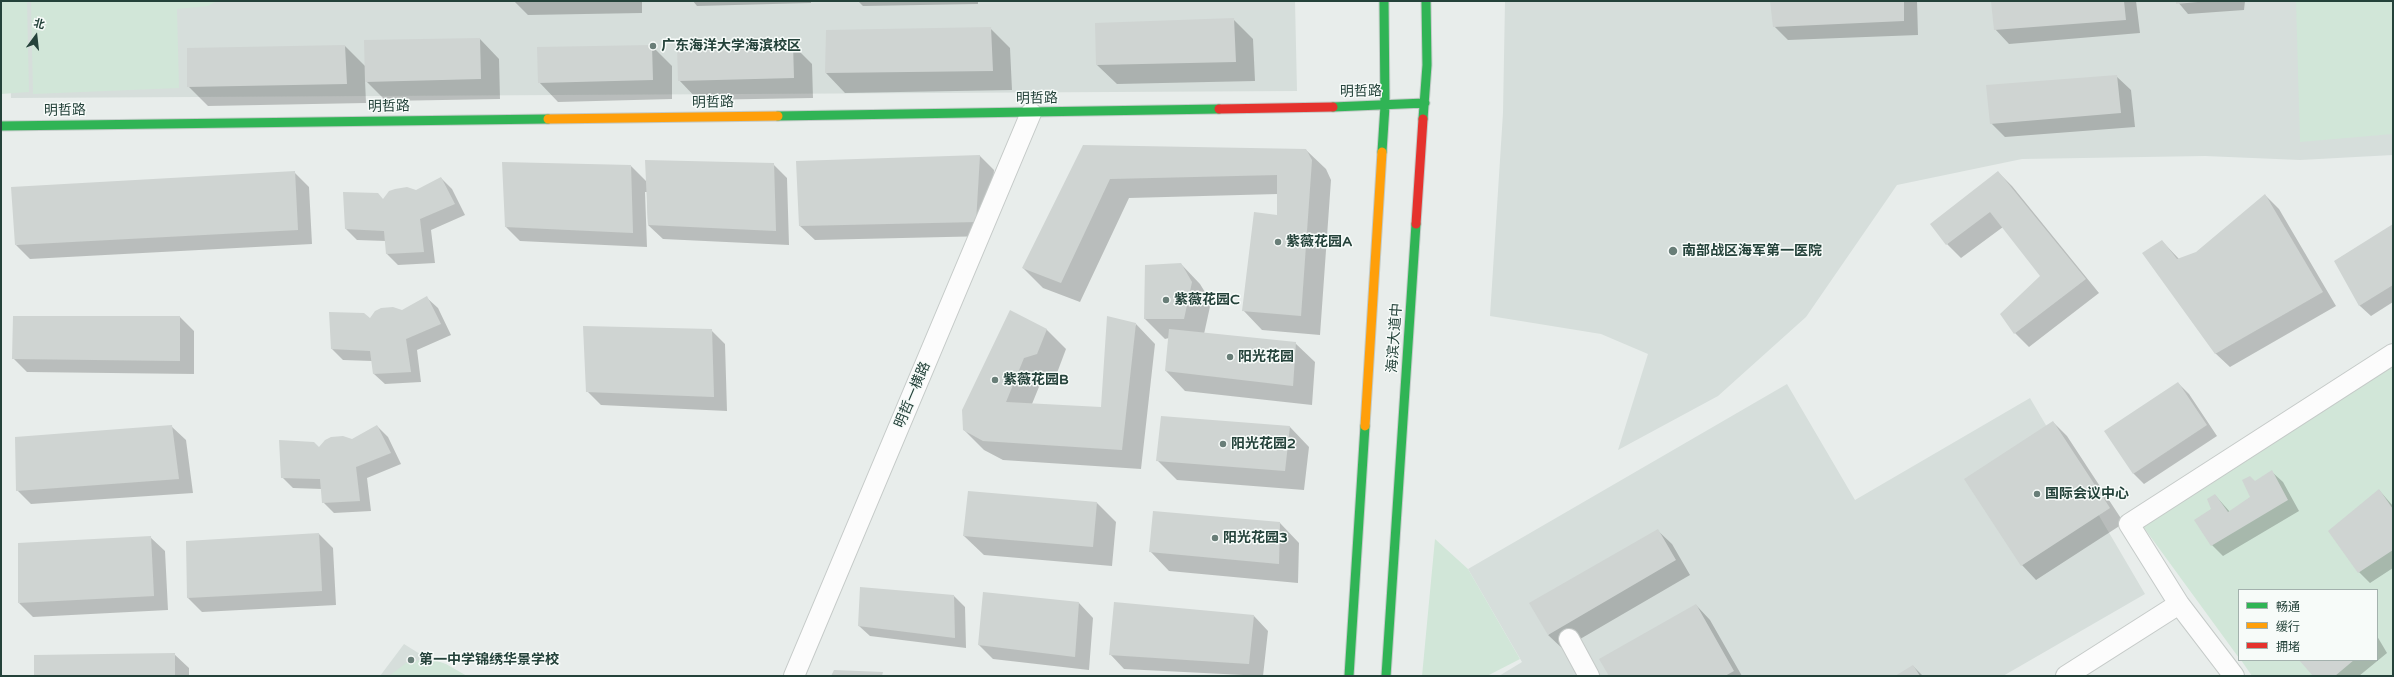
<!DOCTYPE html>
<html>
<head>
<meta charset="utf-8">
<style>
  body { margin:0 }
  #map { position:relative; width:2394px; height:677px; overflow:hidden; background:#e8edeb; font-family:"Varela Round","Noto Sans SC",sans-serif }
  canvas { display:block }
  .frame { position:absolute; inset:0; border:2px solid #24423a; pointer-events:none }
  .legend { position:absolute; left:2238px; top:589px; width:140px; height:72px; box-sizing:border-box; background:#f7fbf9; border:1px solid #a3b1ad; margin:0; padding:5px 7px; list-style:none; font-size:12px; color:#24423a }
  .legend li { display:flex; align-items:center; gap:8px; height:20px }
  .legend b { width:20px; border:1px solid #a3b1ad }
  .north { position:absolute; left:16px; top:16px; width:40px; height:40px; -webkit-text-stroke:3px #f7fbf9; paint-order:stroke; rotate:15deg; font-size:11px; font-weight:700; line-height:16px; text-align:center; color:#24423a }
  .north::after { content:''; display:block; margin:auto; width:14px; height:18px; background:#24423a; clip-path:polygon(50% 0,100% 100%,50% 72%,0 100%) }
</style>
</head>
<body>
<div id="map">
<canvas width="2394" height="677"></canvas>
<div class="frame"></div>
<ul class="legend">
<li><b style="height:5px;background:#30b455"></b>畅通</li>
<li><b style="height:5px;background:#ff9f0a"></b>缓行</li>
<li><b style="height:5px;background:#e5322d"></b>拥堵</li>
</ul>
<div class="north">北</div>
</div>
<script>
const ctx = document.querySelector('canvas').getContext('2d');
ctx.lineJoin = 'round';
function paint(path, color) {
  ctx.fillStyle = color;
  ctx.fill(path, 'evenodd');
}
function shape(rows) {
  const path = new Path2D();
  for (const r of rows) {
    path.moveTo(r[0], r[1]);
    for (let i = 2; i < r.length; i += 2) path.lineTo(r[i], r[i + 1]);
  }
  return path;
}
function trace(path, color, width, dash) {
  ctx.strokeStyle = color;
  ctx.lineWidth = width;
  ctx.lineCap = dash ? 'butt' : 'round';
  ctx.setLineDash(dash || []);
  ctx.stroke(path);
}
function drawText(font, color, halo, rows, align = 'center') {
  ctx.font = font + ' "Varela Round","Noto Sans SC",sans-serif';
  ctx.lineWidth = 3;
  ctx.setLineDash([]);
  ctx.textBaseline = 'middle';
  ctx.strokeStyle = halo;
  ctx.fillStyle = color;
  for (const [text, x, y, turn = 0] of rows) {
    ctx.save();
    ctx.translate(x, y);
    ctx.rotate((+turn || 0) * Math.PI / 180);
    ctx.textAlign = isNaN(turn) ? turn : align;
    if (halo) ctx.strokeText(text, 0, 0);
    ctx.fillText(text, 0, 0);
    ctx.restore();
  }
}
const built = shape([
  [9,1,1295,1,1297,91,11,98],
  [1505,1,2393,1,2393,155,2300,160,2205,156,2022,159,1897,185,1806,317,1718,396,1618,450,1648,354,1601,334,1490,316,1503,113],
  [1787,384,1855,500,2030,398,2145,594,2003,676,1499,676,1522,662,1468,569],
  [404,644,455,676,380,676]
]);
const green = shape([
  [1,1,27,1,29,92,1,94],
  [31,1,217,1,208,6,177,9,179,88,33,94],
  [2296,1,2393,1,2393,134,2300,142],
  [2393,357,2393,676,2252,676,2241,660,2377,660,2377,590,2239,590,2239,658,2142,525],
  [1435,539,1468,569,1520,659,1487,676,1422,676],
  [428,658,446,664,467,676,389,676,406,663]
]);
const shadow = shape([
  [514,1,642,1,642,13,528,15],
  [693,1,811,1,811,3,697,6],
  [858,1,978,1,978,4,863,6],
  [1771,1,1917,1,1918,35,1788,40,1774,26],
  [1992,1,2136,1,2140,33,2009,44,1995,29],
  [2177,1,2245,1,2244,10,2188,14],
  [1233,19,1253,39,1255,81,1117,84,1097,65],
  [990,28,1010,48,1012,90,845,93,826,73,827,31],
  [480,39,499,59,500,99,386,101,365,80,366,103,208,106,188,86,188,49,345,46,366,67],
  [792,44,812,64,813,98,698,100,679,80],
  [652,46,672,66,672,99,558,102,539,82],
  [2116,76,2131,90,2135,127,2005,137,1991,123],
  [1084,146,1306,150,1326,169,1331,180,1320,335,1262,330,1243,310,1278,217,1278,194,1129,198,1080,302,1043,288,1023,268],
  [980,156,994,170,990,236,815,240,800,226,797,162],
  [773,164,787,178,789,245,663,239,648,225,647,192,645,192,647,247,520,241,506,227,631,166,647,182],
  [294,172,309,187,312,244,30,259,16,245],
  [1998,172,2012,186,2099,293,2029,347,2015,333,2002,314,2042,276,2003,227,1961,258,1947,244],
  [441,178,452,189,465,215,431,230,435,263,398,265,387,254,386,241,357,240,346,229,384,200,416,191],
  [2265,195,2279,209,2336,306,2230,367,2215,353,2162,241,2179,259,2196,253],
  [2393,225,2393,302,2371,316,2360,306,2335,261],
  [1181,264,1200,284,1211,302,1204,334,1295,343,1315,362,1312,405,1185,391,1166,371,1169,338,1165,339,1145,319],
  [427,298,438,308,451,335,417,350,421,382,385,384,374,374,372,361,343,360,332,349,370,320,402,311],
  [180,317,194,331,194,374,27,372,13,358],
  [1136,324,1155,344,1141,469,1003,460,984,450,964,430,1046,329,1066,349,1057,373,1043,377,1032,404,1102,408],
  [711,330,725,344,727,411,601,405,587,391],
  [2178,383,2189,394,2217,436,2144,484,2133,473],
  [2053,422,2067,436,2124,523,2036,580,2022,565],
  [171,426,186,440,193,493,31,504,17,490],
  [377,426,388,437,401,464,367,478,371,511,334,513,323,502,322,489,293,488,282,477,320,449,352,440],
  [1290,427,1309,447,1304,490,1177,480,1157,460],
  [2272,472,2283,482,2299,511,2223,556,2212,545,2196,520,2212,509,2215,495,2230,512,2251,497,2255,482],
  [2379,490,2393,506,2393,568,2370,583,2359,572,2330,532],
  [1097,503,1116,522,1112,566,984,555,964,536],
  [1280,523,1299,543,1298,583,1169,571,1150,551],
  [1657,530,1672,544,1690,575,1563,649,1548,635],
  [319,534,333,548,336,605,202,612,188,598,187,542],
  [150,537,165,551,168,610,33,617,19,603],
  [861,588,954,596,965,607,966,648,870,636,859,626],
  [1079,603,1093,618,1089,670,993,659,979,645],
  [1696,605,1710,620,1742,676,1610,676],
  [1254,616,1268,631,1263,676,1124,669,1110,654],
  [2377,636,2387,653,2359,676,2314,676,2301,660,2377,660],
  [174,654,189,668,189,676,35,676],
  [1913,666,1923,676,1897,676]
]);
const building = shape([
  [1770,1,1904,1,1904,21,1773,27],
  [1991,1,2124,1,2126,20,1994,30],
  [2176,1,2198,1,2198,2,2176,4],
  [1234,18,1236,62,1096,65,1095,23],
  [991,27,993,71,825,73,826,30],
  [480,38,481,79,365,82,364,40],
  [793,43,794,78,678,81,677,46],
  [345,45,347,84,187,87,187,48],
  [652,45,653,80,538,83,537,47],
  [2117,75,2121,113,1990,124,1986,85],
  [1083,145,1306,149,1312,160,1301,316,1242,311,1254,212,1277,215,1277,175,1110,179,1061,283,1022,268],
  [980,155,976,222,799,226,796,161],
  [645,160,774,163,776,231,648,225],
  [502,162,631,165,633,233,505,227],
  [295,171,298,230,15,245,11,187],
  [1998,171,2086,279,2014,334,2000,314,2040,276,1990,212,1946,245,1930,224],
  [441,177,455,204,420,219,424,252,386,254,384,231,345,229,343,192,378,193,383,199,389,191,395,189,407,187,416,190],
  [2265,194,2323,292,2215,354,2142,253,2162,240,2177,259,2196,252],
  [2393,224,2393,285,2359,306,2334,261],
  [1181,263,1192,282,1184,319,1144,319,1145,265],
  [427,296,441,324,406,339,411,372,373,374,370,351,331,349,329,312,364,313,370,318,375,311,381,308,393,307,402,310],
  [1010,310,1047,329,1037,354,1024,358,1006,402,1101,407,1107,316,1136,323,1122,450,983,441,963,430,962,410],
  [13,316,180,316,180,361,12,359],
  [583,326,712,329,714,397,586,392],
  [1169,329,1296,342,1293,386,1165,371],
  [2178,382,2207,425,2133,474,2104,431],
  [1161,416,1290,426,1285,471,1156,461],
  [2053,421,2110,508,2021,566,1964,479],
  [172,425,179,479,16,491,15,437],
  [377,425,391,453,356,467,360,501,322,503,320,479,281,478,279,440,314,442,319,447,325,440,331,437,343,436,352,439],
  [2272,470,2288,500,2211,546,2194,520,2211,509,2207,499,2215,494,2228,512,2250,497,2242,480,2250,476,2255,481],
  [2379,489,2393,509,2393,550,2358,573,2328,531],
  [968,491,1097,502,1093,547,963,536],
  [1153,511,1280,522,1279,564,1149,552],
  [1658,529,1676,560,1548,635,1529,603],
  [319,533,322,591,187,598,186,541],
  [151,536,154,596,18,603,18,543],
  [860,587,954,595,955,638,858,626],
  [983,592,1079,602,1075,657,978,645],
  [1114,602,1254,615,1249,664,1109,655],
  [1696,604,1734,671,1725,676,1609,676,1599,659],
  [175,653,175,676,34,676,34,655],
  [2299,660,2354,660,2335,676,2313,676],
  [1913,665,1920,676,1895,676],
  [834,670,883,672,882,676,831,676]
]);
const street = shape([
  [2179,604,2234,676],
  [1569,639,1589,676],
  [794,676,1031,113],
  [2066,676,2179,604,2129,524,2393,354]
]);
const fast = shape([
  [1333,107,1425,103],
  [778,116,1219,109],
  [1423,119,1427,65,1426,1],
  [1,126,548,119],
  [1382,152,1385,106,1384,1],
  [1349,676,1365,426],
  [1386,676,1416,224]
]);
const slow = shape([
  [548,119,778,116],
  [1365,426,1382,152]
]);
const jam = shape([
  [1219,109,1333,107],
  [1416,224,1423,119]
]);
const markers = [
  [653,46,4,"#697e78"],
  [1278,242,4,"#697e78"],
  [1673,251,5,"#697e78"],
  [1166,300,4,"#697e78"],
  [1230,357,4,"#697e78"],
  [995,380,4,"#697e78"],
  [1223,444,4,"#697e78"],
  [2037,494,4,"#697e78"],
  [1215,538,4,"#697e78"],
  [411,660,4,"#697e78"]
];
const poiNames = [
  ["广东海洋大学海滨校区",661,46],
  ["紫薇花园A",1286,242],
  ["南部战区海军第一医院",1682,251],
  ["紫薇花园C",1174,300],
  ["阳光花园",1238,357],
  ["紫薇花园B",1003,380],
  ["阳光花园2",1231,444],
  ["国际会议中心",2045,494],
  ["阳光花园3",1223,538],
  ["第一中学锦绣华景学校",419,660]
];
const streetNames = [
  ["明哲路",1361,92,-1],
  ["明哲路",1037,99,-1],
  ["明哲路",713,103,-1],
  ["明哲路",389,107,-1],
  ["明哲路",65,111,-1],
  ["海滨大道中",1395,338,-86],
  ["明哲一横路",913,395,-67]
];
paint(built, '#d6dedb');
paint(green, '#d1e6d8');
paint(shadow, '#0003');
paint(building, '#cfd4d2');
trace(street, '#c5cac8', 22);
trace(fast, '#c3cbc8', 11);
trace(slow, '#c3cbc8', 11);
trace(jam, '#c3cbc8', 11);
trace(street, '#fcfcfc', 20);
trace(fast, '#30b455', 9);
trace(slow, '#ff9f0a', 9);
trace(jam, '#e5322d', 9);
for (const [x, y, r, color] of markers) {
  const dot = new Path2D();
  dot.arc(x, y, r, 0, 2 * Math.PI);
  ctx.fillStyle = color;
  ctx.fill(dot);
  trace(dot, '#f7fbf9', 1.5);
}
drawText('bold 14px', '#24423a', '#f7fbf9', poiNames, 'left');
drawText('14px', '#24423a', '#f7fbf9', streetNames);
</script>
</body>
</html>
